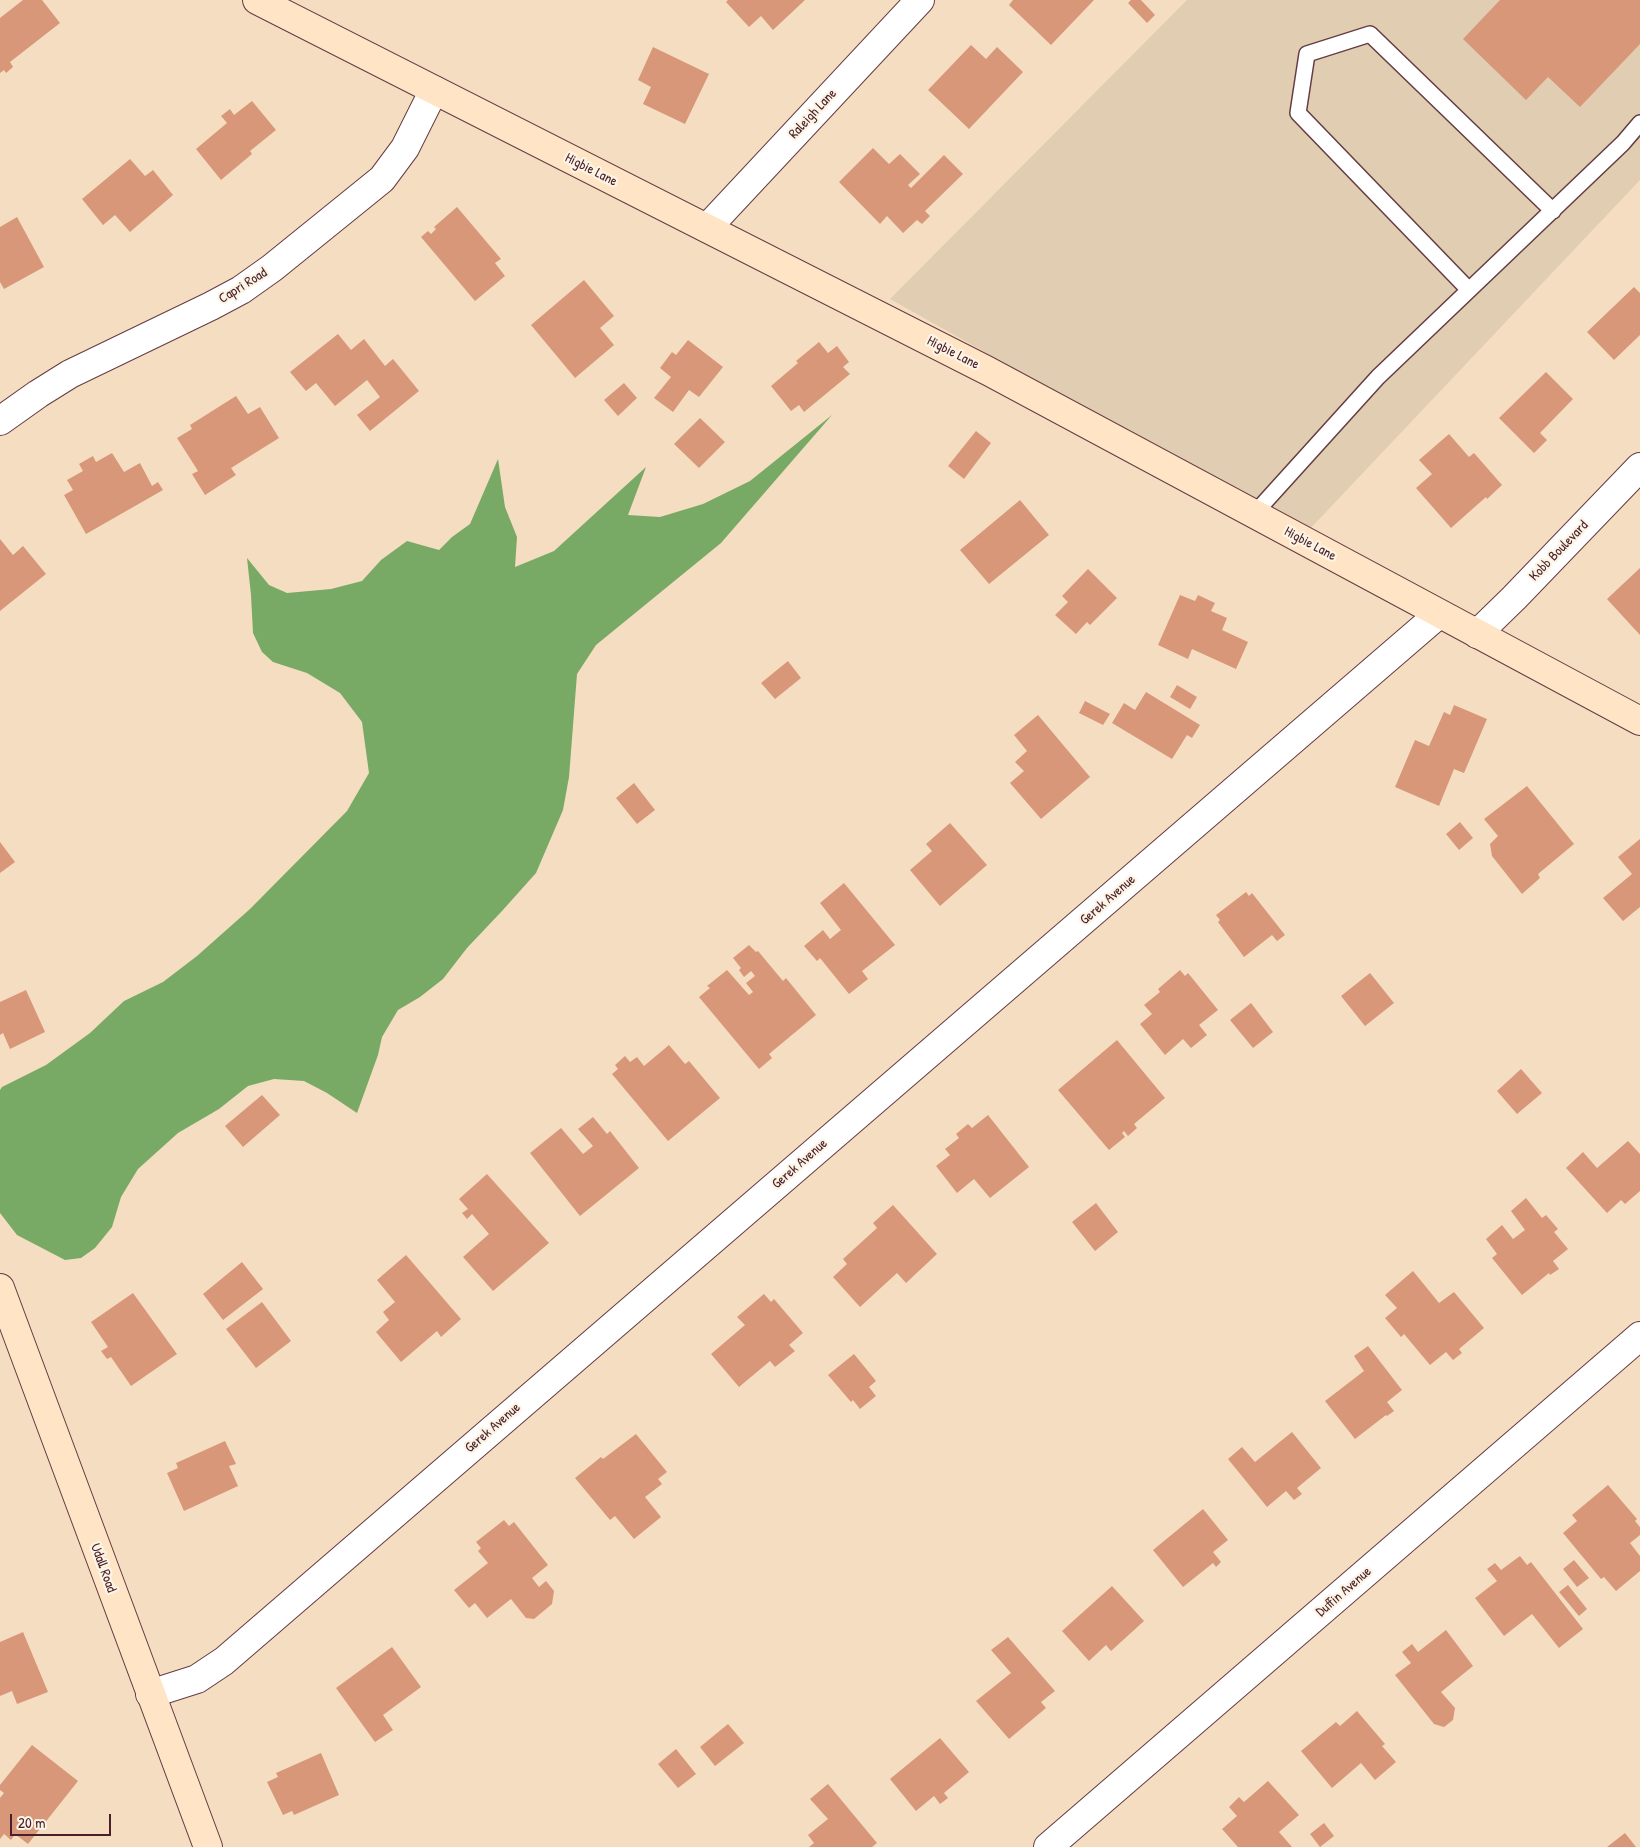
<!DOCTYPE html>
<html>
<head>
<meta charset="utf-8">
<style>
  body { margin:0 }
  #map { position:relative; width:1640px; height:1847px; overflow:hidden; background:#f5ddc1; font-family:"Patrick Hand",sans-serif }
  canvas { display:block }
  .scale { position:absolute; left:10px; top:1814px; width:101px; height:22px; box-sizing:border-box; border:2px solid #4a1f2b; border-top:0; padding-left:6px; font-size:15px; line-height:18px; white-space:nowrap; color:#4a1f2b; -webkit-text-stroke:4px #fcf5e5; paint-order:stroke }
</style>
</head>
<body>
<div id="map">
<canvas width="1640" height="1847"></canvas>
<div class="scale">20 m</div>
</div>
<script>
const ctx = document.querySelector('canvas').getContext('2d');
ctx.lineJoin = 'round';
function paint(path, color) {
  ctx.fillStyle = color;
  ctx.fill(path, 'evenodd');
}
function shape(rows) {
  const path = new Path2D();
  for (const r of rows) {
    path.moveTo(r[0], r[1]);
    for (let i = 2; i < r.length; i += 2) path.lineTo(r[i], r[i + 1]);
  }
  return path;
}
function trace(path, color, width, dash) {
  ctx.strokeStyle = color;
  ctx.lineWidth = width;
  ctx.lineCap = dash ? 'butt' : 'round';
  ctx.setLineDash(dash || []);
  ctx.stroke(path);
}
function drawText(font, color, halo, rows, align = 'center') {
  ctx.font = font + ' "Patrick Hand",sans-serif';
  ctx.lineWidth = 4.5;
  ctx.setLineDash([]);
  ctx.textBaseline = 'middle';
  ctx.strokeStyle = halo;
  ctx.fillStyle = color;
  for (const [text, x, y, turn = 0] of rows) {
    ctx.save();
    ctx.translate(x, y);
    ctx.rotate((+turn || 0) * Math.PI / 180);
    ctx.textAlign = isNaN(turn) ? turn : align;
    if (halo) ctx.strokeText(text, 0, 0);
    ctx.fillText(text, 0, 0);
    ctx.restore();
  }
}
const built = shape([
  [1187,0,1640,0,1640,180,1307,532,890,299]
]);
const forest = shape([
  [832,415,721,543,596,645,577,674,569,777,563,810,536,873,502,911,467,948,443,979,420,997,398,1010,382,1037,378,1055,357,1113,327,1093,304,1081,274,1079,248,1086,219,1109,178,1133,138,1169,121,1197,112,1227,95,1248,81,1258,65,1260,17,1235,0,1213,0,1090,2,1087,46,1065,90,1033,124,1001,163,982,197,956,250,909,347,811,369,773,362,722,340,693,307,673,273,662,262,652,253,633,251,595,247,558,269,585,287,593,331,589,362,581,381,560,407,541,439,550,452,537,470,524,498,459,505,507,517,537,515,567,554,551,646,467,628,515,660,517,703,504,750,481]
]);
const building = shape([
  [23,0,42,0,60,23,10,62,13,67,6,73,4,70,0,73,0,18],
  [728,0,805,0,773,30,761,16,749,27,726,2],
  [1013,0,1094,0,1051,45,1009,5],
  [1131,0,1141,0,1155,15,1147,23,1128,3],
  [1500,0,1640,0,1640,44,1580,107,1548,77,1526,100,1463,39],
  [971,45,986,59,997,47,1023,72,969,129,928,90],
  [653,47,709,74,685,124,643,104,651,87,638,80],
  [252,101,276,130,250,151,252,154,221,180,196,149,227,123,221,116,230,109,234,115],
  [873,148,889,164,900,154,920,174,908,185,911,188,944,155,963,174,925,211,930,216,922,224,917,220,903,233,887,216,880,224,839,182],
  [130,159,145,176,153,170,173,195,130,232,115,215,103,225,82,199],
  [457,207,501,259,495,263,505,276,475,301,421,237,428,231,431,234,436,229,434,227],
  [17,217,44,267,4,289,0,282,0,227],
  [584,280,614,316,600,328,614,345,575,378,531,325],
  [1634,287,1640,293,1640,335,1614,360,1587,332],
  [338,334,351,350,364,339,385,366,393,359,419,391,370,431,357,415,380,397,367,380,335,406,316,383,306,391,290,372],
  [688,340,723,367,699,397,689,390,673,412,654,398,671,377,660,368,672,352,676,355],
  [819,342,828,353,837,346,849,362,843,367,850,374,804,412,799,405,791,411,771,386,798,363,796,361],
  [1546,372,1573,399,1540,433,1547,440,1534,453,1499,418],
  [624,383,637,398,618,416,604,400],
  [236,396,248,414,260,407,279,438,231,468,236,475,205,495,192,474,198,471,177,438,192,429,190,425],
  [700,418,725,442,699,468,674,444],
  [976,431,991,443,964,479,948,466],
  [1449,434,1469,457,1474,453,1502,485,1487,499,1486,497,1451,528,1416,488,1432,474,1419,460],
  [112,453,124,472,140,463,152,486,158,482,163,490,86,534,64,495,73,490,67,480,83,471,79,464,93,456,96,462],
  [1020,500,1049,535,989,584,960,550],
  [0,539,13,555,23,546,46,574,0,611],
  [1640,568,1640,635,1607,599],
  [1088,569,1117,598,1090,625,1087,622,1076,634,1055,615,1068,602,1062,596],
  [1180,595,1195,601,1198,595,1215,603,1211,611,1227,618,1222,630,1248,642,1236,669,1192,649,1188,659,1158,645],
  [788,661,801,678,775,699,761,683],
  [1177,685,1197,697,1190,709,1170,697],
  [1146,692,1200,725,1192,738,1187,735,1172,759,1112,723,1124,703,1135,710],
  [1085,701,1110,714,1103,725,1079,713],
  [1454,705,1487,719,1464,773,1454,769,1439,806,1395,787,1415,740,1429,746,1444,712,1450,715],
  [1038,715,1090,777,1041,819,1010,783,1024,771,1015,762,1027,751,1014,735],
  [634,783,655,810,637,824,616,798],
  [1527,786,1574,844,1538,874,1540,878,1522,894,1492,856,1490,844,1498,836,1484,819],
  [1460,822,1473,838,1459,850,1446,834],
  [950,823,987,865,940,906,910,870,932,851,926,844],
  [1640,839,1640,907,1623,921,1603,898,1632,874,1618,857],
  [0,842,15,862,0,873],
  [844,883,895,945,862,971,868,979,849,994,820,958,817,961,804,946,823,930,830,939,841,930,820,903],
  [1246,892,1249,896,1252,893,1285,935,1277,941,1272,935,1244,957,1218,922,1220,920,1216,915],
  [749,945,756,952,758,951,783,981,786,978,816,1015,769,1054,772,1058,759,1069,699,997,710,988,707,986,727,970,749,995,753,992,746,983,755,976,751,971,744,977,739,970,741,968,733,958],
  [1180,970,1185,976,1188,973,1218,1010,1199,1025,1207,1035,1191,1048,1183,1039,1165,1055,1140,1024,1152,1014,1144,1005,1160,992,1158,989],
  [1370,973,1394,1003,1365,1026,1341,996],
  [26,990,45,1032,10,1049,3,1033,0,1035,0,1002],
  [1251,1003,1273,1032,1253,1048,1230,1020],
  [1117,1040,1165,1098,1134,1124,1137,1128,1128,1136,1124,1131,1122,1133,1125,1137,1109,1150,1058,1090],
  [669,1045,685,1064,689,1061,720,1098,668,1141,612,1074,618,1069,615,1065,625,1056,630,1062,637,1057,644,1066],
  [1521,1069,1542,1093,1517,1114,1497,1091],
  [262,1095,280,1115,243,1147,225,1126],
  [988,1115,1029,1167,990,1198,974,1179,957,1193,936,1166,950,1155,945,1149,959,1138,956,1134,968,1124,972,1128],
  [593,1117,607,1134,610,1131,639,1168,580,1216,530,1153,561,1128,583,1154,593,1146,578,1129],
  [1628,1141,1640,1154,1640,1191,1625,1204,1621,1200,1607,1213,1566,1168,1583,1152,1597,1168],
  [487,1174,549,1243,493,1291,463,1257,489,1234,472,1214,467,1219,462,1213,468,1209,459,1199],
  [1526,1198,1542,1218,1546,1215,1558,1229,1554,1232,1568,1249,1553,1261,1559,1269,1550,1275,1549,1273,1522,1295,1492,1258,1497,1254,1486,1239,1502,1225,1513,1239,1525,1230,1511,1211],
  [1096,1203,1118,1232,1095,1251,1072,1222],
  [893,1205,937,1254,906,1283,897,1273,860,1307,833,1277,847,1264,843,1259,877,1228,873,1223],
  [406,1255,461,1319,441,1337,437,1331,401,1362,376,1332,389,1320,383,1312,395,1302,377,1280],
  [242,1262,263,1289,223,1320,203,1294],
  [1413,1271,1439,1303,1454,1292,1484,1328,1459,1349,1462,1353,1453,1360,1446,1352,1430,1365,1404,1334,1401,1337,1385,1318,1397,1308,1385,1295],
  [133,1293,177,1354,131,1386,111,1357,107,1359,101,1351,108,1347,91,1322],
  [764,1294,771,1302,774,1299,803,1333,789,1345,795,1351,775,1367,770,1361,739,1387,711,1354,745,1325,737,1317],
  [262,1302,291,1341,256,1368,226,1329],
  [1368,1346,1402,1390,1387,1402,1394,1411,1387,1416,1386,1415,1355,1439,1325,1401,1364,1371,1354,1356],
  [854,1354,876,1381,869,1387,876,1396,860,1409,853,1400,851,1402,828,1375],
  [1292,1432,1321,1468,1297,1488,1302,1494,1294,1500,1286,1491,1267,1507,1228,1459,1242,1447,1255,1462],
  [636,1434,667,1472,658,1479,662,1484,645,1497,661,1517,634,1539,615,1516,610,1520,575,1478,601,1457,603,1459],
  [225,1441,236,1464,229,1466,238,1486,184,1511,167,1473,178,1468,176,1463],
  [1608,1485,1637,1519,1635,1521,1640,1527,1640,1535,1630,1543,1640,1556,1640,1571,1616,1591,1604,1577,1601,1579,1563,1533,1577,1521,1572,1515],
  [1203,1509,1228,1540,1213,1552,1221,1562,1216,1567,1213,1563,1183,1587,1153,1550],
  [504,1520,509,1526,514,1522,548,1565,532,1578,539,1587,546,1581,554,1591,552,1604,534,1619,526,1618,511,1599,487,1618,475,1603,469,1608,454,1590,488,1563,478,1551,481,1548,476,1542],
  [1520,1556,1527,1565,1531,1562,1583,1629,1559,1648,1532,1614,1504,1636,1475,1598,1497,1581,1487,1569,1495,1563,1501,1570],
  [1574,1560,1589,1578,1577,1587,1563,1569],
  [1568,1585,1587,1609,1579,1616,1559,1592],
  [1112,1586,1144,1621,1111,1651,1106,1645,1089,1661,1062,1631],
  [1446,1630,1473,1666,1441,1692,1455,1708,1453,1720,1444,1727,1434,1724,1395,1675,1411,1663,1402,1652,1412,1644,1418,1652],
  [23,1632,48,1692,17,1704,12,1691,0,1696,0,1642],
  [1008,1637,1055,1691,1041,1702,1046,1708,1009,1739,976,1701,1011,1673,991,1650],
  [392,1647,421,1687,383,1715,393,1730,375,1742,336,1688],
  [1357,1711,1385,1744,1382,1746,1396,1762,1375,1780,1361,1763,1332,1788,1301,1751,1336,1722,1340,1726],
  [728,1724,744,1743,715,1766,700,1747],
  [940,1738,969,1772,944,1793,948,1798,940,1804,934,1796,916,1811,890,1779],
  [32,1745,78,1781,28,1844,15,1834,11,1840,4,1834,0,1839,0,1798,4,1793,0,1790,0,1785],
  [676,1749,696,1774,678,1788,658,1764],
  [321,1753,339,1795,294,1815,292,1811,283,1815,267,1782,278,1777,276,1773],
  [1268,1781,1299,1815,1279,1832,1292,1847,1238,1847,1222,1829,1237,1816,1229,1807,1239,1797,1244,1802],
  [828,1784,877,1843,872,1847,809,1847,814,1843,808,1835,828,1819,810,1799],
  [1324,1823,1334,1836,1320,1847,1310,1834],
  [1625,1833,1636,1847,1607,1847]
]);
const lane = shape([
  [1469,290,1298,113,1307,54,1370,34,1553,211],
  [1254,514,1378,377,1623,143,1640,123]
]);
const street = shape([
  [707,228,920,0],
  [0,421,38,394,70,374,211,306,241,290,272,268,382,179,405,148,434,90],
  [1477,634,1514,598,1640,467],
  [150,1694,197,1679,224,1661,1439,614],
  [1048,1847,1640,1336]
]);
const secondary = shape([
  [257,0,988,371,1640,721],
  [0,1288,208,1847]
]);
const streetNames = [
  ["Raleigh Lane",813,114,-47],
  ["Higbie Lane",591,170,27],
  ["Capri Road",243,286,-32],
  ["Higbie Lane",953,353,27],
  ["Higbie Lane",1310,544,28],
  ["Kobb Boulevard",1559,551,-46],
  ["Gerek Avenue",1108,900,-41],
  ["Gerek Avenue",800,1164,-41],
  ["Gerek Avenue",493,1428,-41],
  ["Udall Road",103,1568,70],
  ["Duffin Avenue",1344,1592,-41]
];
paint(built, '#e1cdb1');
paint(forest, '#78aa65');
paint(building, '#d89779');
trace(lane, '#643c42', 18);
trace(street, '#643c42', 30);
trace(secondary, '#643c42', 30);
trace(lane, '#fff', 15);
trace(street, '#fff', 28);
trace(secondary, '#ffe4c6', 28);
drawText('14px', '#4a1f2b', '#fcf5e5', streetNames);
</script>
</body>
</html>
